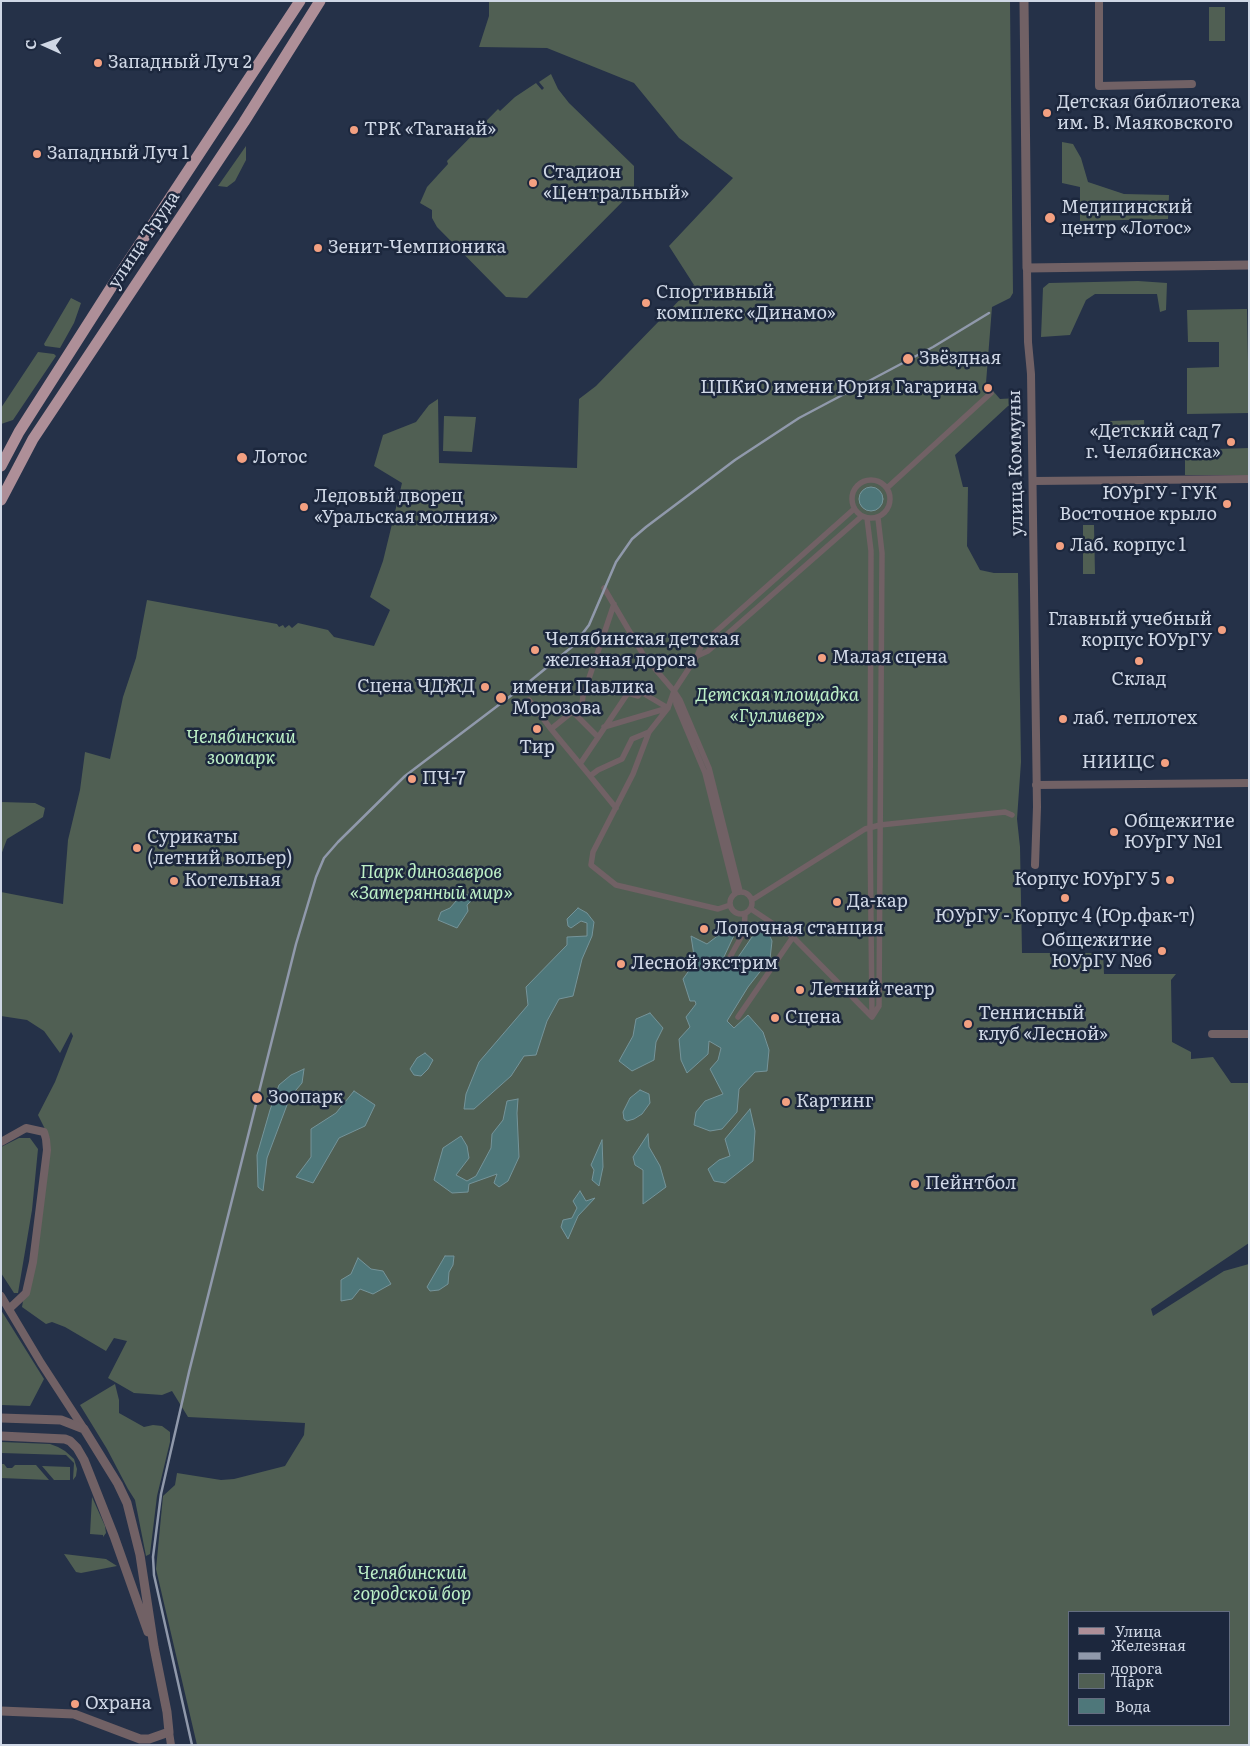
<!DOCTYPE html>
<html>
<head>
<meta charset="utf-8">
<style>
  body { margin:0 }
  #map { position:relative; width:1250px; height:1746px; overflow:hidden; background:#253148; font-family:Literata,serif }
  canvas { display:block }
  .frame { position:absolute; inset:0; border:2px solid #cfd7e5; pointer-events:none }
  .legend { position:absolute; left:1068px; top:1611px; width:162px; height:115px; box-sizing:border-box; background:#1c273d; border:1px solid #646d80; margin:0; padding:6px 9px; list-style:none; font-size:15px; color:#cfd7e5 }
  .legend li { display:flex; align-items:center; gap:10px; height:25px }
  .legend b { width:25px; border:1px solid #646d80 }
  .north { position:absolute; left:20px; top:20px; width:50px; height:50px; -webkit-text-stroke:4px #1c273d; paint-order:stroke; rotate:272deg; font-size:14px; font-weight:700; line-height:20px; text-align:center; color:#cfd7e5 }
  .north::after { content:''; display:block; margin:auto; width:18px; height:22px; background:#cfd7e5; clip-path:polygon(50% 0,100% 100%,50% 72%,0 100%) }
</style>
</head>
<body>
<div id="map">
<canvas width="1250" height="1746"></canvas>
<div class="frame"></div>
<ul class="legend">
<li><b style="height:6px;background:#ae8f98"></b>Улица</li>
<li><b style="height:6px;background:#9099ab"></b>Железная дорога</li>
<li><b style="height:14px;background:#505f53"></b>Парк</li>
<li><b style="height:14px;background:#4e777a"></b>Вода</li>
</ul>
<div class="north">С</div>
</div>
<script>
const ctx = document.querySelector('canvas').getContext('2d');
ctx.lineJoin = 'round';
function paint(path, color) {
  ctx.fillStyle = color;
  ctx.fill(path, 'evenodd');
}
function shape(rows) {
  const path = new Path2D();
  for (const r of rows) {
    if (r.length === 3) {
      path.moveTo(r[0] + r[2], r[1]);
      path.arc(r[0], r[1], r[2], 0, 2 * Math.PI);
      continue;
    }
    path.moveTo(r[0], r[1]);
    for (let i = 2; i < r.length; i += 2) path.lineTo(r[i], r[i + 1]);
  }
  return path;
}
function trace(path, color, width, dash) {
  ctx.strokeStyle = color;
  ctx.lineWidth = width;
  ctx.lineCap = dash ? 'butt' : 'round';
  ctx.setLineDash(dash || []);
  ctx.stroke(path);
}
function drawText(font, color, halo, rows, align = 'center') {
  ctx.font = font + ' Literata,serif';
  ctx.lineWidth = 5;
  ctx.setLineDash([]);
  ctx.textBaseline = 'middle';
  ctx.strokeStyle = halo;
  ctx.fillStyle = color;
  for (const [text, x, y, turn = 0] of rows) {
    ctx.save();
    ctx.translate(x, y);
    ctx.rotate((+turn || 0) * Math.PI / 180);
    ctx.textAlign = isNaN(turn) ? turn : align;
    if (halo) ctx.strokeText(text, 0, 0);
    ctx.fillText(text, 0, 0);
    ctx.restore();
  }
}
const green = shape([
  [489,1,1010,1,1013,293,1010,298,992,307,986,383,1000,399,1017,398,1016,407,1008,406,955,455,963,487,968,487,967,546,980,570,994,573,1018,573,1021,762,1017,819,1020,847,1022,953,1103,953,1104,974,1176,974,1171,980,1172,1042,1191,1052,1191,1059,1213,1057,1231,1083,1249,1083,1249,1243,1151,1309,1153,1316,1224,1271,1249,1264,1249,1745,197,1745,156,1569,163,1496,175,1485,177,1473,221,1480,234,1479,285,1466,304,1435,305,1423,188,1417,172,1391,162,1395,134,1393,108,1378,127,1341,114,1338,106,1351,65,1327,52,1322,46,1324,22,1307,50,1139,38,1115,55,1082,73,1036,71,1032,60,1053,44,1031,27,1020,1,1016,1,892,63,904,68,840,80,790,85,752,110,759,123,697,136,658,147,600,277,624,279,627,283,625,285,628,289,625,292,628,298,623,328,630,334,637,374,646,390,610,370,597,383,561,402,483,374,466,383,435,416,422,429,405,438,399,439,463,577,468,579,399,596,386,694,285,669,246,733,178,679,138,634,83,547,48,479,47,489,16],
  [1069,1612,1229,1612,1229,1725,1069,1725],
  [1209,7,1225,7,1225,41,1209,41],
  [551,74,558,89,569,103,634,166,634,190,527,298,506,297,437,227,432,218,432,210,420,203,427,187,448,164,447,161,498,109,500,111,515,97,536,83,542,90,544,88,539,82],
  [1062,142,1073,144,1081,158,1088,182,1124,194,1169,195,1168,219,1080,221,1080,187,1062,183],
  [246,146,246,160,235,181,227,187,218,186],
  [1138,281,1167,283,1166,310,1160,312,1157,294,1095,294,1086,300,1070,335,1041,337,1043,288,1049,283],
  [71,298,81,303,74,323,60,348,45,346,44,344],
  [1247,309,1249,413,1187,414,1187,368,1219,367,1219,342,1188,342,1187,310],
  [38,352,54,354,56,356,13,420,1,424,1,408],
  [444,416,476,417,472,452,443,451],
  [1144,420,1145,438,1111,439,1110,421],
  [1249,448,1249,475,1185,475,1185,450],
  [1083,525,1094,525,1095,574,1083,574],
  [1,802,35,803,45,808,43,817,7,839,1,855],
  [19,1138,30,1138,38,1149,32,1210,18,1293,14,1293,1,1273,1,1147],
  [1,1310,44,1379,30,1406,1,1405],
  [115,1384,119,1400,119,1413,144,1427,153,1425,162,1426,170,1432,170,1442,157,1496,150,1554,146,1556,135,1500,128,1489,107,1449,80,1405],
  [1,1442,50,1444,58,1447,65,1451,74,1459,77,1469,76,1476,73,1480,74,1463,66,1455,1,1453],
  [1,1464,4,1464,7,1468,12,1468,15,1465,36,1465,49,1480,1,1478],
  [42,1466,70,1467,70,1480,54,1480],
  [92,1497,105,1526,106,1533,103,1537,103,1535,90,1534],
  [64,1554,106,1559,117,1566,81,1573,76,1572]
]);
const water = shape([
  [871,499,12],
  [463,893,474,898,467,905,468,911,457,928,438,920,441,912,450,908,463,893],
  [578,908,587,913,594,922,592,936,582,959,573,996,559,999,547,1021,536,1055,524,1056,511,1076,474,1109,464,1109,466,1094,479,1062,528,1005,526,987,567,945,567,937,587,936,587,923,581,921,571,928,568,926,567,919,578,908],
  [737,929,722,961,732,966,752,937,761,932,768,932,772,941,770,959,748,987,727,1021,734,1028,748,1015,763,1032,769,1050,767,1071,755,1072,739,1089,737,1112,722,1129,710,1131,694,1125,696,1112,705,1101,723,1094,710,1069,718,1060,721,1048,709,1041,708,1054,687,1073,681,1060,679,1039,690,1027,686,1017,696,1004,695,1001,690,1001,683,979,695,962,691,936,707,944,720,934,737,929],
  [650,1013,663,1028,656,1042,654,1060,632,1071,619,1061,633,1036,636,1019,650,1013],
  [425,1053,433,1060,428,1069,421,1076,414,1075,410,1069,417,1058,425,1053],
  [304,1069,302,1083,290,1097,267,1158,263,1191,258,1187,257,1155,270,1110,279,1085,291,1075,304,1069],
  [640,1090,649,1094,650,1103,642,1114,634,1119,627,1121,624,1119,623,1112,630,1098,640,1090],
  [354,1091,375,1105,365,1126,339,1138,313,1183,296,1177,311,1157,311,1129,336,1113,354,1091],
  [518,1099,517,1113,519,1157,508,1181,499,1187,494,1183,497,1174,469,1184,468,1192,452,1193,434,1180,443,1148,461,1136,467,1146,469,1158,456,1175,467,1181,476,1176,491,1148,492,1134,503,1120,507,1101,518,1099],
  [750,1109,755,1131,753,1161,725,1183,714,1181,708,1169,719,1160,730,1156,725,1139,750,1109],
  [648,1134,649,1147,660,1166,666,1187,643,1204,643,1170,635,1165,633,1157,648,1134],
  [602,1140,603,1167,599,1186,592,1180,594,1170,591,1165,602,1140],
  [580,1191,586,1201,595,1198,578,1216,568,1239,561,1227,563,1220,572,1218,577,1208,573,1201,580,1191],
  [445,1256,454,1256,453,1265,449,1272,448,1284,439,1290,430,1291,427,1287,445,1256],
  [358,1258,371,1269,383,1271,391,1284,373,1294,360,1289,352,1299,341,1301,341,1280,351,1274,358,1258]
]);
const pedestrian = shape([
  [871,499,19],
  [887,488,991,393],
  [867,518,871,551,870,828,872,1016],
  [604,588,644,656,674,691,680,700,709,768,740,891],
  [697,656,708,651,862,516],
  [675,693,676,704,705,773,735,893],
  [529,700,551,729,590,776,598,770,622,759,632,739,649,732],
  [573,712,598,737],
  [604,727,668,708,641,692,638,696,628,693,630,688],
  [551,729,582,704,583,696,614,604],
  [580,764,628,693,622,692],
  [590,776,616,808],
  [741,903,11],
  [752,900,865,829,880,825,1005,812,1012,815],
  [730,905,718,909,616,885,591,865,593,852,633,774,649,732,668,708,674,691,697,656,702,644,854,509],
  [751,909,793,937,872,1017],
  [730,957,744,932,745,914],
  [738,1017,793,937],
  [872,1017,879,1006,882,553,878,518]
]);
const minor = shape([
  [1099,1,1099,86,1192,84],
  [1027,268,1028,342,1031,374,1037,807,1035,865],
  [1033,481,1249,479],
  [1036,785,1249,783],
  [1212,1034,1249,1034],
  [1,1142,26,1128,44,1132,46,1139,47,1150,33,1262,26,1293,9,1309],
  [1,1296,41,1363,84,1429],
  [169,1732,171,1745]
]);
const tertiary = shape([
  [1024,1,1027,268,1249,265],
  [1,1418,61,1420,84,1429,118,1484,127,1503,140,1555,154,1647,167,1712,169,1732,149,1739,140,1739,74,1714,1,1711],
  [1,1436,65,1439,70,1441,77,1448,84,1460,114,1536,148,1632]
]);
const primary = shape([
  [1,466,19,432,114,283,300,1],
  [1,500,33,439,244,122,320,1]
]);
const rail = shape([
  [192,1745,154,1575,153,1557,161,1494,189,1372,296,944,316,877,324,858,338,842,405,776,529,682,573,646,589,625,616,562,632,539,646,527,735,460,799,418,933,347,989,313]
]);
const markers = [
  [98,63,5,"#f3a081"],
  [1047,113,5,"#f3a081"],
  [354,130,5,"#f3a081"],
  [37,154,5,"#f3a081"],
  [533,183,5,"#f3a081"],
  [1050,218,6,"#f3a081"],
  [318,248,5,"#f3a081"],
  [646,303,5,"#f3a081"],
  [908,359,6,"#f3a081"],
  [988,388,5,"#f3a081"],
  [1231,442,5,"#f3a081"],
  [242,458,6,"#f3a081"],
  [1227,504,5,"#f3a081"],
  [304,507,5,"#f3a081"],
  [1060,546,5,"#f3a081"],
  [1222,630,5,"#f3a081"],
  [535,650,5,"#f3a081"],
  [822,658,5,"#f3a081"],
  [1139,661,5,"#f3a081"],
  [485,687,5,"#f3a081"],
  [501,698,6,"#f3a081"],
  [1063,719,5,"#f3a081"],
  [537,729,5,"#f3a081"],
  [1165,763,5,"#f3a081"],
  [412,779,5,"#f3a081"],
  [1114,832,5,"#f3a081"],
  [137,848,5,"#f3a081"],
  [1170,880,5,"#f3a081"],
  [174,881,5,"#f3a081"],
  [1065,898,5,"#f3a081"],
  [837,902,5,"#f3a081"],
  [704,929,5,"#f3a081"],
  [1162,951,5,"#f3a081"],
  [621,964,5,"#f3a081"],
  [800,990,5,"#f3a081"],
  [775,1018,5,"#f3a081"],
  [968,1024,5,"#f3a081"],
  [257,1098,6,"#f3a081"],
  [786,1102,5,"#f3a081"],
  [915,1184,5,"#f3a081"],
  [75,1704,5,"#f3a081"]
];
const poiNames = [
  ["Западный Луч 2",108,63],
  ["Детская библиотека",1057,103],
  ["им. В. Маяковского",1057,124],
  ["ТРК «Таганай»",364,130],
  ["Западный Луч 1",47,154],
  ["Стадион",543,173],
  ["«Центральный»",543,194],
  ["Медицинский",1061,208],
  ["центр «Лотос»",1061,229],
  ["Зенит-Чемпионика",328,248],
  ["Спортивный",656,293],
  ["комплекс «Динамо»",656,314],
  ["Звёздная",919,359],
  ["ЦПКиО имени Юрия Гагарина",978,388,"right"],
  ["«Детский сад 7",1221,432,"right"],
  ["г. Челябинска»",1221,453,"right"],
  ["Лотос",253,458],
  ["ЮУрГУ - ГУК",1217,494,"right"],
  ["Восточное крыло",1217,515,"right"],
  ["Ледовый дворец",314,497],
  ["«Уральская молния»",314,518],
  ["Лаб. корпус 1",1070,546],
  ["Главный учебный",1212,620,"right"],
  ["корпус ЮУрГУ",1212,641,"right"],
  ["Челябинская детская",545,640],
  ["железная дорога",545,661],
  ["Малая сцена",832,658],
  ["Склад",1139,680,"center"],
  ["Сцена ЧДЖД",475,687,"right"],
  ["имени Павлика",512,688],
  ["Морозова",512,709],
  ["лаб. теплотех",1073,719],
  ["Тир",537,748,"center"],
  ["НИИЦС",1155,763,"right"],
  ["ПЧ-7",422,779],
  ["Общежитие",1124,822],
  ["ЮУрГУ №1",1124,843],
  ["Сурикаты",147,838],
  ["(летний вольер)",147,859],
  ["Корпус ЮУрГУ 5",1160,880,"right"],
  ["Котельная",184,881],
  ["Да-кар",847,902],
  ["ЮУрГУ - Корпус 4 (Юр.фак-т)",1065,917,"center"],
  ["Лодочная станция",714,929],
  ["Общежитие",1152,941,"right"],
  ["ЮУрГУ №6",1152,962,"right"],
  ["Лесной экстрим",631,964],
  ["Летний театр",810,990],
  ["Теннисный",978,1014],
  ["клуб «Лесной»",978,1035],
  ["Сцена",785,1018],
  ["Зоопарк",268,1098],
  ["Картинг",796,1102],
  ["Пейнтбол",925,1184],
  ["Охрана",85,1704]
];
const streetNames = [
  ["улица Труда",144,240,-56],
  ["улица Коммуны",1016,463,-91]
];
const parkNames = [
  ["Детская площадка",777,696],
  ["«Гулливер»",777,717],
  ["Челябинский",241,738],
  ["зоопарк",241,759],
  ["Парк динозавров",431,873],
  ["«Затерянный мир»",431,894],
  ["Челябинский",412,1574],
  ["городской бор",412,1595]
];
paint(green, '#505f53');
paint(water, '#4e777a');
trace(water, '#75949a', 1);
trace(pedestrian, '#716165', 5.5);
trace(minor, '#716165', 8);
trace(tertiary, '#716165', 9);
trace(primary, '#ae8f98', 11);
trace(rail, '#9099ab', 2.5);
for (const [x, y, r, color] of markers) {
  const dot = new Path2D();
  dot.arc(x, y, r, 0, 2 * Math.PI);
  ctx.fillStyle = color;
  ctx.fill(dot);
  trace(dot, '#1c273d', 2);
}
drawText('18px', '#cfd7e5', '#1c273d', poiNames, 'left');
drawText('18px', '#cfd7e5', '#1c273d', streetNames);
drawText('italic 18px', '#bdf0c7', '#1c273d', parkNames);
</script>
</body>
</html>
